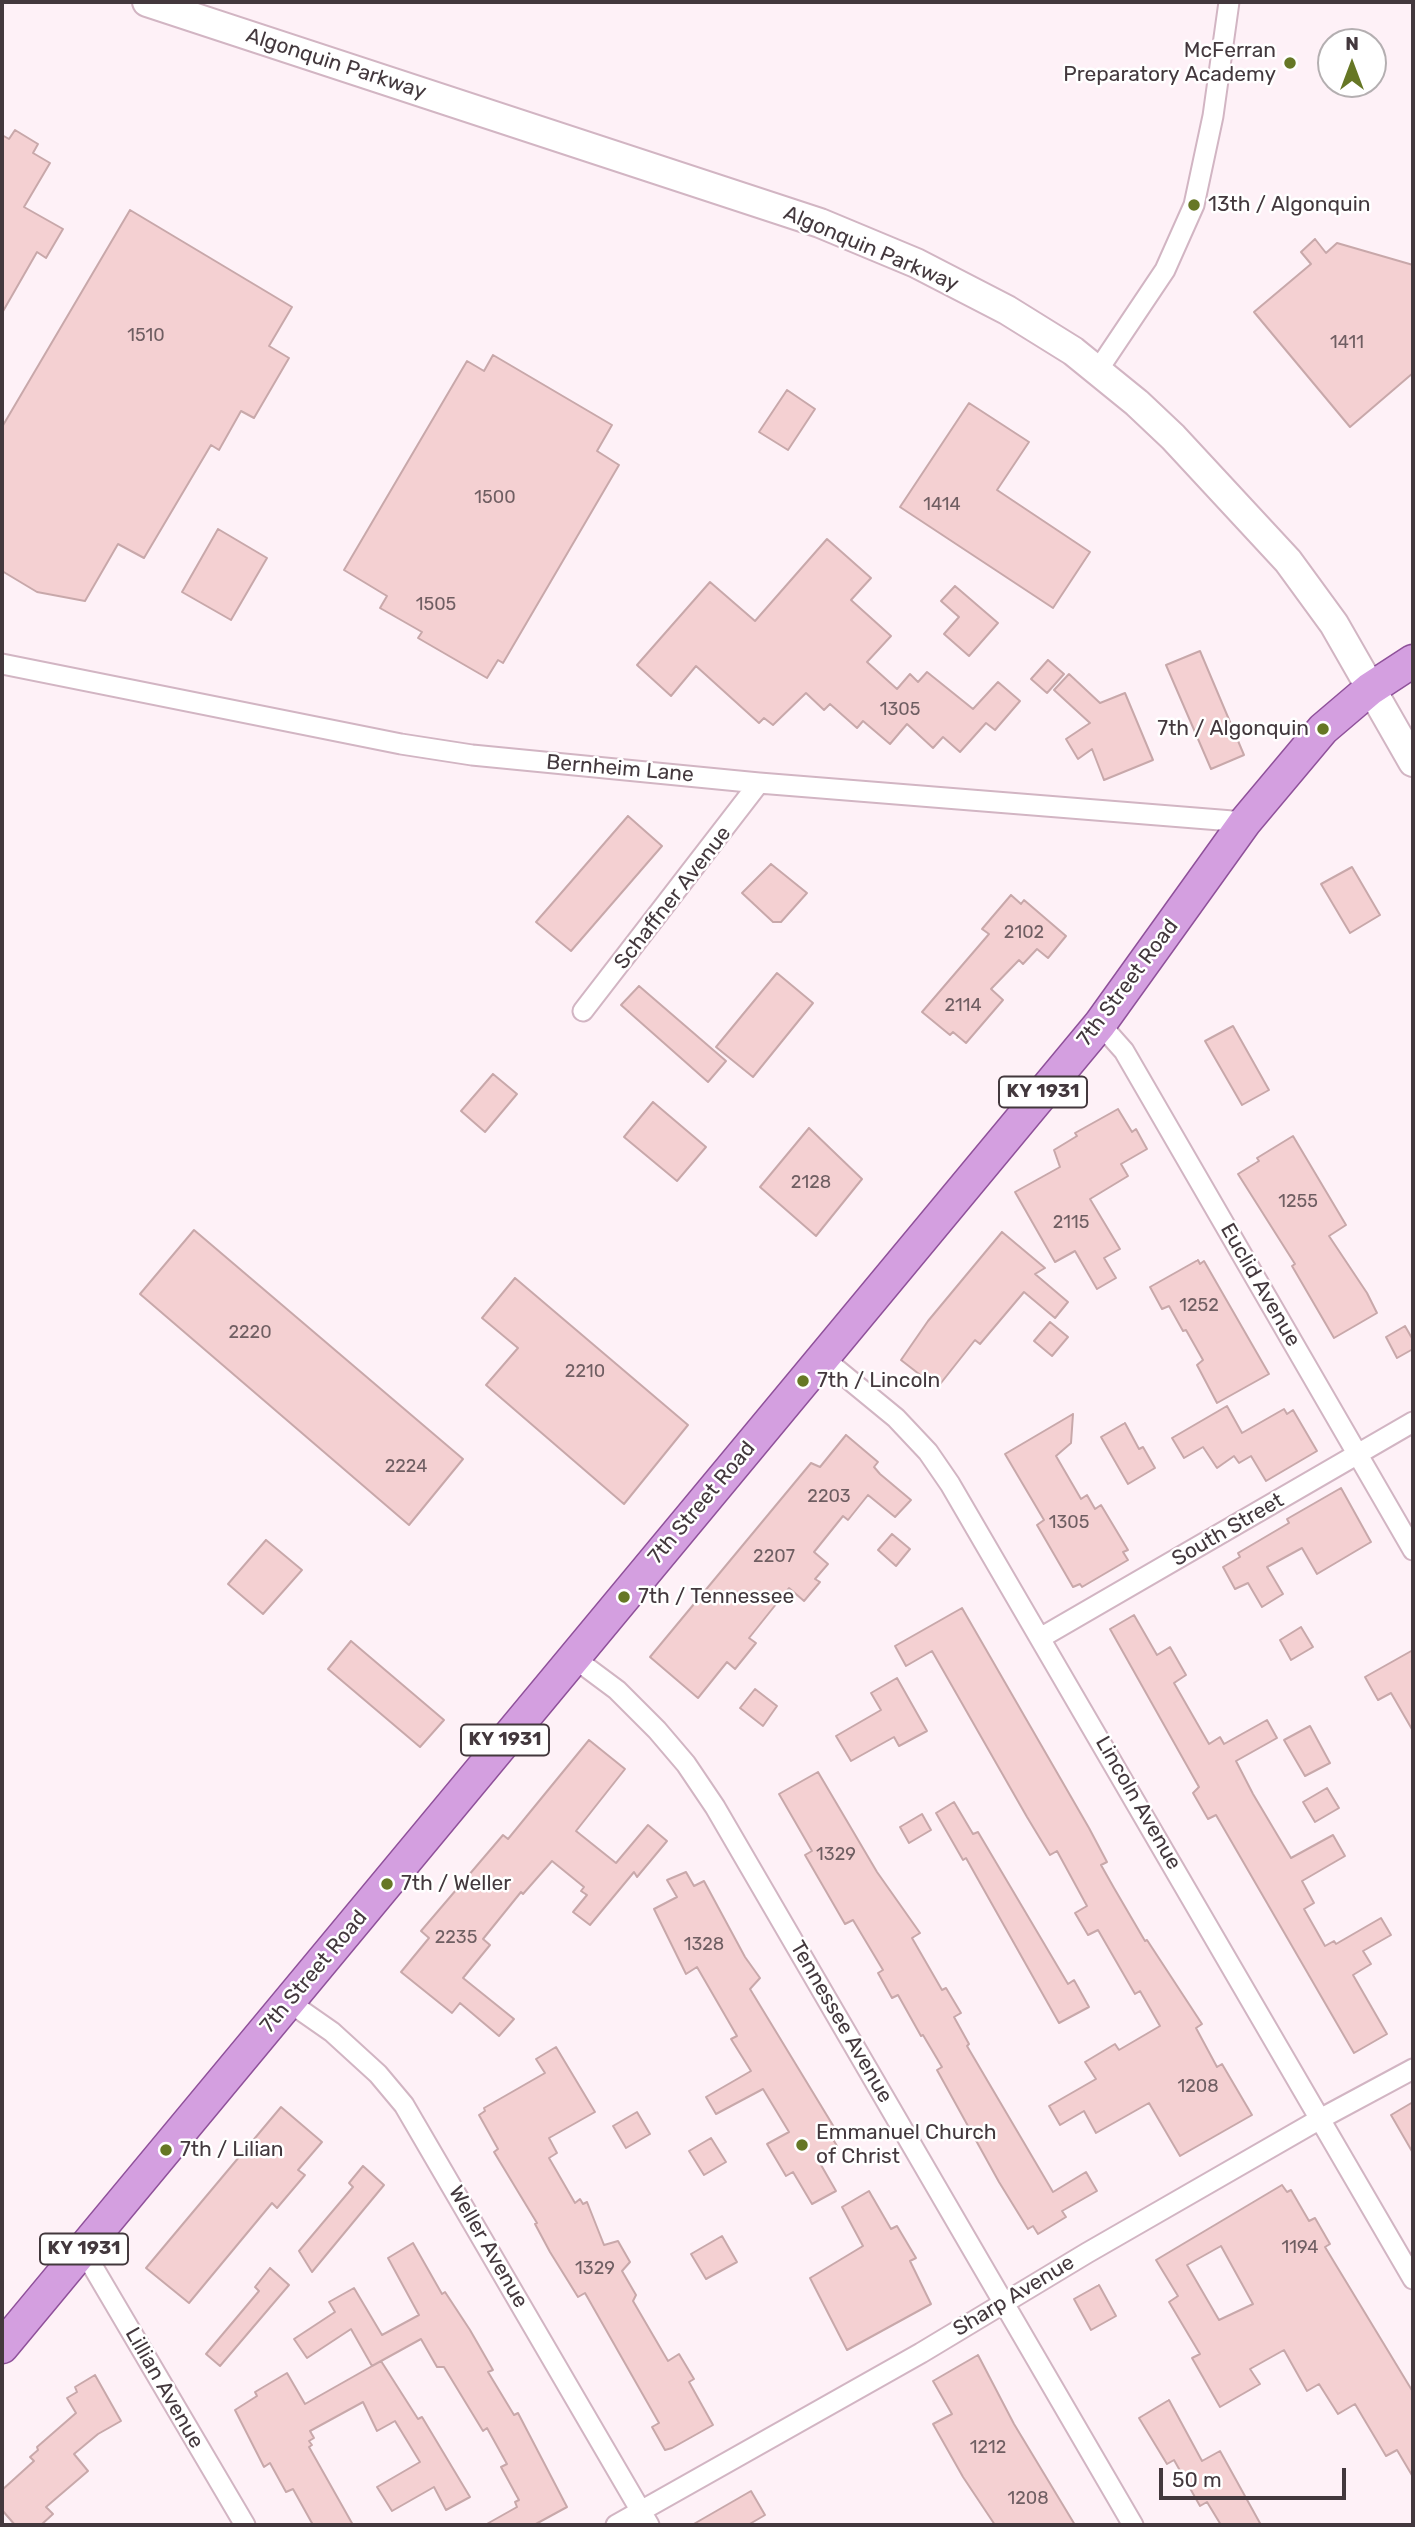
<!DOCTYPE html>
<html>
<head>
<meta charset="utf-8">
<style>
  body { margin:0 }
  #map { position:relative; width:1415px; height:2527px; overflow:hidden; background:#fef1f7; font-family:Rubik,sans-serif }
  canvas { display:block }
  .frame { position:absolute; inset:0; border:4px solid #43383d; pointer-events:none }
  .north { position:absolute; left:1317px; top:28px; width:70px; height:70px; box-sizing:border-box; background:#fff; border:2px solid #b4afb1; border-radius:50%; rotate:0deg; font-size:19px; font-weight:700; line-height:28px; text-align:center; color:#43383d }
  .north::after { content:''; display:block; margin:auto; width:24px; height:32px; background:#667725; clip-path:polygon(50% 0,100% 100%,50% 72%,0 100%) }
  .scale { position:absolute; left:1159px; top:2468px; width:187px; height:32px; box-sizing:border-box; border:4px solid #43383d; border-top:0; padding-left:9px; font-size:21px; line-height:24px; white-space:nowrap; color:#43383d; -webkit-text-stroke:5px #fff; paint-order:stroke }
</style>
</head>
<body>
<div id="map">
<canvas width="1415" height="2527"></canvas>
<div class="frame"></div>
<div class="north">N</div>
<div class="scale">50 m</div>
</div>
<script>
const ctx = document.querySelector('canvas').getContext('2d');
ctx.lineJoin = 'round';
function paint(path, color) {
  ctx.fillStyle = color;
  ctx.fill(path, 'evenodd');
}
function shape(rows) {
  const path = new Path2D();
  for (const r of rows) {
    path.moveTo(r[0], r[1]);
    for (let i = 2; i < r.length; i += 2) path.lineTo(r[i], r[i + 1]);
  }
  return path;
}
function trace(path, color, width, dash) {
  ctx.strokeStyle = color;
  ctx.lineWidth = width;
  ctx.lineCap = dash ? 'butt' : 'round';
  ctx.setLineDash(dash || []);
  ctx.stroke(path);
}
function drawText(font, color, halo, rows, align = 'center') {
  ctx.font = font + ' Rubik,sans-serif';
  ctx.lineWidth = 5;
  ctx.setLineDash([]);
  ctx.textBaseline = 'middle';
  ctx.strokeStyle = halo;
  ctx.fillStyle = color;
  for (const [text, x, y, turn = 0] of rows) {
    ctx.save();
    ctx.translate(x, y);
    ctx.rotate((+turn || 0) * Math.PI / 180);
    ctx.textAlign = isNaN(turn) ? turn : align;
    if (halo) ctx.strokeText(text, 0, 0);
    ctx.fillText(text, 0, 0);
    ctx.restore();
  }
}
const building = shape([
  [15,130,38,144,33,153,50,163,24,207,63,229,46,258,37,252,2,313,2,135,9,139,15,130],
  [130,210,292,307,269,346,289,358,254,418,241,411,219,450,211,445,144,558,118,544,85,601,37,592,2,571,2,427,130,210],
  [1315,239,1326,253,1337,243,1413,265,1413,373,1350,427,1254,312,1311,264,1301,252,1315,239],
  [493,355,612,425,597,451,619,465,503,663,498,660,487,678,418,638,422,632,380,608,387,596,344,570,467,361,484,371,493,355],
  [787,390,815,409,788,450,759,432,787,390],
  [969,403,1029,442,997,490,1090,552,1053,608,900,507,969,403],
  [218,529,267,558,231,620,182,592,218,529],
  [827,539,871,578,851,600,891,636,867,662,897,689,910,674,918,682,927,672,973,709,998,682,1020,701,995,730,986,723,960,752,943,737,933,748,907,724,890,744,863,721,857,728,830,704,824,710,806,693,773,725,764,718,759,723,696,666,671,696,637,665,710,582,755,621,827,539],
  [955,586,998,623,969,656,944,634,959,617,941,601,955,586],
  [1200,651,1244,755,1211,769,1166,665,1200,651],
  [1048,660,1064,674,1047,693,1031,679,1048,660],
  [1069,674,1100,703,1125,693,1153,760,1104,780,1092,749,1078,759,1066,739,1090,723,1054,690,1069,674],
  [628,816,662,846,571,951,536,922,628,816],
  [771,864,807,893,781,922,773,922,742,893,771,864],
  [1352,867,1380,915,1350,933,1321,884,1352,867],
  [1011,895,1021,904,1024,900,1066,936,1048,958,1037,949,1023,964,1019,960,991,989,1003,1000,966,1043,953,1032,950,1035,922,1012,989,934,982,929,1011,895],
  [777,973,813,1003,753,1077,716,1047,777,973],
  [639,986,726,1061,708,1082,621,1005,639,986],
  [1233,1026,1269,1090,1242,1105,1205,1041,1233,1026],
  [493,1074,517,1094,485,1132,461,1111,493,1074],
  [653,1102,706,1147,677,1181,624,1137,653,1102],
  [1118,1109,1132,1132,1136,1129,1147,1149,1121,1164,1128,1176,1090,1199,1120,1249,1104,1258,1116,1278,1097,1289,1075,1251,1055,1262,1015,1192,1060,1167,1054,1150,1077,1136,1075,1133,1118,1109],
  [809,1128,862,1179,816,1236,760,1187,809,1128],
  [1293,1136,1346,1225,1329,1236,1367,1293,1377,1313,1334,1338,1292,1266,1295,1264,1238,1174,1259,1161,1257,1158,1293,1136],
  [194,1230,463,1459,409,1525,140,1294,194,1230],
  [1002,1232,1045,1268,1035,1274,1068,1302,1055,1318,1024,1292,980,1344,975,1340,937,1388,901,1360,928,1321,1002,1232],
  [1198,1260,1200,1264,1204,1261,1269,1374,1217,1403,1197,1365,1203,1360,1186,1330,1183,1331,1169,1306,1162,1309,1150,1287,1198,1260],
  [515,1278,688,1425,624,1504,486,1385,518,1348,482,1318,515,1278],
  [1050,1322,1068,1337,1052,1356,1034,1341,1050,1322],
  [1405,1326,1413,1340,1413,1349,1397,1358,1386,1337,1405,1326],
  [1227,1406,1242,1433,1284,1409,1287,1414,1293,1410,1317,1451,1266,1481,1251,1456,1239,1463,1234,1456,1217,1468,1203,1447,1184,1458,1172,1438,1227,1406],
  [1073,1414,1071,1443,1056,1456,1081,1499,1087,1495,1095,1509,1101,1505,1128,1550,1123,1552,1128,1560,1082,1587,1080,1584,1073,1587,1037,1525,1044,1520,1005,1454,1073,1414],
  [1125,1423,1139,1449,1143,1447,1155,1468,1128,1484,1101,1437,1125,1423],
  [846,1435,878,1462,874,1467,880,1474,911,1500,895,1517,868,1495,848,1520,843,1516,814,1552,828,1564,815,1579,820,1582,804,1601,789,1588,749,1638,756,1643,735,1669,727,1662,698,1698,650,1657,811,1463,820,1467,846,1435],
  [1341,1488,1371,1542,1317,1574,1302,1548,1267,1567,1283,1594,1262,1607,1248,1583,1235,1589,1223,1567,1240,1557,1238,1553,1289,1523,1287,1519,1341,1488],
  [892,1534,910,1549,896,1566,878,1550,892,1534],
  [266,1540,302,1570,263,1614,228,1584,266,1540],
  [962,1608,1089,1828,1107,1862,1101,1865,1114,1888,1145,1941,1147,1940,1202,2024,1196,2028,1217,2067,1222,2064,1252,2115,1180,2156,1149,2103,1096,2133,1084,2111,1060,2125,1049,2106,1096,2079,1085,2062,1115,2044,1119,2050,1160,2026,1140,1991,1135,1994,1098,1930,1088,1935,1075,1913,1087,1906,1057,1851,1050,1855,1027,1817,932,1651,906,1666,895,1646,962,1608],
  [1134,1615,1157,1655,1170,1647,1186,1675,1174,1683,1209,1744,1220,1737,1224,1744,1267,1720,1277,1738,1236,1761,1253,1794,1291,1858,1333,1835,1345,1856,1302,1881,1314,1903,1304,1909,1325,1946,1334,1941,1336,1944,1381,1918,1391,1935,1363,1951,1371,1964,1353,1975,1387,2034,1354,2053,1216,1815,1208,1819,1193,1793,1199,1787,1110,1629,1134,1615],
  [1301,1627,1313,1647,1291,1660,1280,1640,1301,1627],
  [351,1641,444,1720,420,1747,328,1669,351,1641],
  [1413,1650,1413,1731,1391,1693,1378,1700,1365,1677,1413,1650],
  [897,1678,927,1731,899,1746,894,1737,851,1761,836,1736,881,1710,871,1693,897,1678],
  [755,1689,777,1706,763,1726,740,1708,755,1689],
  [1310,1726,1330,1763,1305,1776,1284,1740,1310,1726],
  [589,1740,625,1769,576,1831,616,1863,648,1825,667,1841,637,1877,634,1872,590,1925,573,1912,587,1895,581,1891,584,1887,552,1861,523,1894,521,1892,483,1939,490,1945,463,1978,514,2019,499,2036,460,2003,452,2013,401,1972,429,1938,421,1931,503,1835,508,1839,589,1740],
  [818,1772,877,1872,920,1933,912,1938,942,1990,946,1988,961,2013,954,2017,969,2044,967,2046,1053,2192,1086,2172,1097,2191,1062,2211,1066,2217,1038,2234,1033,2226,1028,2229,999,2182,937,2070,942,2067,923,2035,921,2036,898,1995,892,1998,878,1973,883,1970,853,1920,845,1924,805,1855,812,1851,779,1794,818,1772],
  [1327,1788,1339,1808,1315,1822,1303,1802,1327,1788],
  [954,1802,973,1834,978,1832,1068,1984,1074,1980,1089,2007,1059,2023,966,1858,963,1860,936,1813,954,1802],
  [922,1814,931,1830,909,1843,900,1827,922,1814],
  [686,1872,694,1886,704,1881,745,1957,760,1978,750,1989,837,2132,831,2136,837,2146,817,2158,836,2191,812,2204,793,2172,786,2176,767,2144,789,2132,763,2089,716,2114,706,2097,751,2071,731,2039,737,2036,697,1967,686,1974,654,1909,677,1897,667,1880,686,1872],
  [556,2047,595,2112,549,2138,557,2153,549,2158,575,2203,580,2199,583,2204,587,2202,604,2245,618,2241,630,2262,622,2271,636,2295,633,2301,668,2361,679,2354,694,2379,689,2382,713,2425,672,2448,665,2450,652,2427,659,2423,585,2293,578,2297,550,2252,535,2224,537,2223,494,2152,498,2149,479,2115,485,2111,484,2108,545,2073,536,2059,556,2047],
  [1413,2102,1413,2153,1391,2115,1413,2102],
  [281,2107,322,2142,298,2170,305,2175,277,2208,272,2203,189,2303,146,2268,281,2107],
  [637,2112,650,2134,626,2148,613,2126,637,2112],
  [711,2138,726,2162,704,2175,689,2151,711,2138],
  [363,2166,384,2185,312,2272,299,2251,353,2187,349,2183,363,2166],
  [1282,2185,1287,2192,1291,2190,1309,2221,1315,2218,1330,2244,1325,2247,1413,2392,1413,2477,1397,2450,1386,2456,1355,2404,1338,2414,1319,2384,1307,2391,1284,2350,1250,2369,1260,2384,1220,2407,1192,2358,1200,2354,1169,2302,1178,2296,1156,2260,1282,2185],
  [1221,2246,1253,2304,1219,2320,1187,2265,1221,2246],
  [869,2191,891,2229,897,2226,916,2258,910,2261,931,2304,847,2350,810,2278,863,2246,842,2207,869,2191],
  [722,2236,737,2262,706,2279,691,2254,722,2236],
  [413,2243,442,2294,445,2292,470,2330,493,2370,488,2372,514,2415,518,2413,567,2507,534,2525,485,2525,517,2507,515,2502,519,2500,501,2467,507,2464,487,2428,483,2431,444,2367,437,2367,421,2339,372,2366,351,2329,307,2358,294,2339,335,2312,329,2302,354,2288,382,2335,419,2315,388,2258,413,2243],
  [270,2268,289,2285,220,2366,206,2354,259,2291,255,2287,270,2268],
  [1099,2285,1116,2316,1091,2330,1074,2299,1099,2285],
  [978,2355,1014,2424,1075,2525,995,2525,963,2477,933,2424,952,2414,933,2381,978,2355],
  [381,2361,418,2419,422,2417,470,2497,446,2510,434,2487,392,2511,377,2487,420,2462,395,2421,377,2431,363,2402,310,2431,314,2438,309,2441,312,2445,309,2447,353,2525,313,2525,293,2489,286,2492,270,2463,264,2467,235,2410,257,2396,255,2392,287,2373,305,2404,381,2361],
  [95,2375,121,2421,98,2434,74,2454,88,2471,46,2507,53,2514,41,2525,15,2525,2,2510,2,2490,34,2461,30,2457,38,2450,37,2447,76,2413,67,2398,77,2392,75,2387,95,2375],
  [1169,2400,1202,2461,1220,2451,1261,2525,1221,2525,1207,2502,1200,2506,1174,2460,1167,2464,1139,2418,1169,2400],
  [751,2491,765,2515,748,2525,692,2525,751,2491]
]);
const minor = shape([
  [1098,370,1165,270,1194,205,1213,116,1229,2],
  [2,664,401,744,472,755,759,783,1245,822],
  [583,1011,759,783],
  [1100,1024,1124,1051,1413,1550],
  [823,1358,896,1418,928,1452,950,1484,1413,2279],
  [1042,1637,1413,1422],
  [574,1658,617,1690,657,1730,686,1764,715,1807,1133,2525],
  [289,2002,332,2032,378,2074,404,2105,649,2525],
  [83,2250,245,2525],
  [616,2525,921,2353,1087,2253,1320,2119,1413,2069]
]);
const secondary = shape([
  [147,2,820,223,916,263,1007,310,1073,351,1137,403,1173,437,1288,561,1334,624,1413,762]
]);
const primary = shape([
  [2,2347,1100,1024,1245,822,1323,729,1370,689,1413,661]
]);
const markers = [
  [1290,63,7,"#667725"],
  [1194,205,7,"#667725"],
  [1323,729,7,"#667725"],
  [803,1381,7,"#667725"],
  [624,1597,7,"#667725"],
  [387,1884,7,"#667725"],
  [802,2145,7,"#667725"],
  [166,2150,7,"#667725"]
];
const numberNames = [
  ["1510",146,336],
  ["1411",1347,343],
  ["1500",495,498],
  ["1414",942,505],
  ["1505",436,605],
  ["1305",900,710],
  ["2102",1024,933],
  ["2114",963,1006],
  ["2128",811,1183],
  ["1255",1298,1202],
  ["2115",1071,1223],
  ["1252",1199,1306],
  ["2220",250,1333],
  ["2210",585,1372],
  ["2224",406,1467],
  ["2203",829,1497],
  ["1305",1069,1523],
  ["2207",774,1557],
  ["1329",836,1855],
  ["2235",456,1938],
  ["1328",704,1945],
  ["1208",1198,2087],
  ["1194",1300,2248],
  ["1329",595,2269],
  ["1212",988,2448],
  ["1208",1028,2499]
];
const shields = [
  [1043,1092,88],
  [505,1740,88],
  [84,2249,88]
];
const shieldNames = [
  ["KY 1931",1043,1092],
  ["KY 1931",505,1740],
  ["KY 1931",84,2249]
];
const poiNames = [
  ["McFerran",1276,51,"right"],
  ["Preparatory Academy",1276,75,"right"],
  ["13th / Algonquin",1208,205],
  ["7th / Algonquin",1309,729,"right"],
  ["7th / Lincoln",817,1381],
  ["7th / Tennessee",638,1597],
  ["7th / Weller",401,1884],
  ["Emmanuel Church",816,2133],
  ["of Christ",816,2157],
  ["7th / Lilian",180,2150]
];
const streetNames = [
  ["Algonquin Parkway",336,64,18],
  ["Algonquin Parkway",871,249,23],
  ["Bernheim Lane",620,769,5],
  ["Schaffner Avenue",673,898,-52],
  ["7th Street Road",1128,983,-53],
  ["Euclid Avenue",1260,1285,60],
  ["7th Street Road",702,1503,-50],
  ["South Street",1228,1530,-30],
  ["Lincoln Avenue",1138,1803,60],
  ["7th Street Road",314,1972,-50],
  ["Tennessee Avenue",841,2022,60],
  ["Weller Avenue",488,2247,60],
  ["Sharp Avenue",1014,2296,-31],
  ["Lillian Avenue",164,2388,60]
];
paint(building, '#f4d0d2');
trace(building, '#c8a8aa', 2);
trace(minor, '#d2b5c3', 23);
trace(secondary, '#d2b5c3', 32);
trace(primary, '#8f519a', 35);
trace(minor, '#fff', 19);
trace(secondary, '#fff', 28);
trace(primary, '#d49fe0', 32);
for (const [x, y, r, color] of markers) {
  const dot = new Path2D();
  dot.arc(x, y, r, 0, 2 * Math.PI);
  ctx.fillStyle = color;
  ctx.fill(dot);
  trace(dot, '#fff', 2.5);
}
drawText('18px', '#6f5e62', null, numberNames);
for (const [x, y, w] of shields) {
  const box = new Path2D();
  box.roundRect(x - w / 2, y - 15.5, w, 31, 5);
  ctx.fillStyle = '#fff';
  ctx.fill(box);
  trace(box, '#43383d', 2);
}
drawText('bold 19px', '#43383d', null, shieldNames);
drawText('21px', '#43383d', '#fff', poiNames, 'left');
drawText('21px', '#43383d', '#fff', streetNames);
</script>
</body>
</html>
